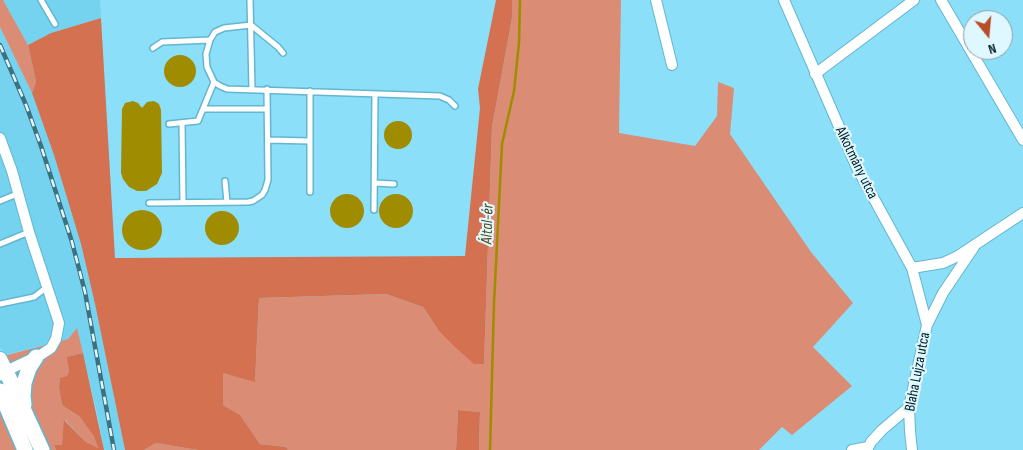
<!DOCTYPE html>
<html>
<head>
<meta charset="utf-8">
<style>
  body { margin:0 }
  #map { position:relative; width:1023px; height:450px; overflow:hidden; background:#8bdff9; font-family:"Sofia Sans Condensed",sans-serif }
  canvas { display:block }
  .north { position:absolute; left:963px; top:10px; width:50px; height:50px; box-sizing:border-box; background:#dff7fe; border:1px solid #87a1a8; border-radius:50%; rotate:163deg; font-size:14px; font-weight:700; line-height:20px; text-align:center; color:#041f26 }
  .north::after { content:''; display:block; margin:auto; width:18px; height:22px; background:#b64e28; clip-path:polygon(50% 0,100% 100%,50% 72%,0 100%) }
</style>
</head>
<body>
<div id="map">
<canvas width="1023" height="450"></canvas>
<div class="north">N</div>
</div>
<script>
const ctx = document.querySelector('canvas').getContext('2d');
ctx.lineJoin = 'round';
function paint(path, color) {
  ctx.fillStyle = color;
  ctx.fill(path, 'evenodd');
}
function shape(rows) {
  const path = new Path2D();
  for (const r of rows) {
    if (r.length === 3) {
      path.moveTo(r[0] + r[2], r[1]);
      path.arc(r[0], r[1], r[2], 0, 2 * Math.PI);
      continue;
    }
    path.moveTo(r[0], r[1]);
    for (let i = 2; i < r.length; i += 2) path.lineTo(r[i], r[i + 1]);
  }
  return path;
}
function trace(path, color, width, dash) {
  ctx.strokeStyle = color;
  ctx.lineWidth = width;
  ctx.lineCap = dash ? 'butt' : 'round';
  ctx.setLineDash(dash || []);
  ctx.stroke(path);
}
function drawText(font, color, halo, rows, align = 'center') {
  ctx.font = font + ' "Sofia Sans Condensed",sans-serif';
  ctx.lineWidth = 4.5;
  ctx.setLineDash([]);
  ctx.textBaseline = 'middle';
  ctx.strokeStyle = halo;
  ctx.fillStyle = color;
  for (const [text, x, y, turn = 0] of rows) {
    ctx.save();
    ctx.translate(x, y);
    ctx.rotate((+turn || 0) * Math.PI / 180);
    ctx.textAlign = isNaN(turn) ? turn : align;
    if (halo) ctx.strokeText(text, 0, 0);
    ctx.fillText(text, 0, 0);
    ctx.restore();
  }
}
const built = shape([
  [3,0,100,0,101,18,51,33,28,45],
  [0,27,32,93,54,155,81,244,95,304,125,450,104,450,97,413,77,329,68,339,5,355,0,347]
]);
const green = shape([
  [0,0,3,0,28,45,36,82,32,93,0,27],
  [512,0,621,0,619,133,695,146,717,116,718,82,734,88,730,134,811,252,853,303,813,347,852,386,792,435,782,427,759,450,479,450,480,412,458,410,456,450,288,450,286,447,260,444,240,415,223,405,223,373,255,381,259,298,386,294,423,307,439,331,484,363,492,127,512,18],
  [77,328,83,353,68,357,69,371,67,376,60,379,59,388,62,405,80,417,95,436,98,449,86,442,65,420,62,445,54,445,56,450,0,450,0,357,68,339],
  [156,443,198,450,144,450]
]);
const forest = shape([
  [496,0,512,0,512,18,492,127,484,364,474,364,454,346,439,331,423,307,386,294,259,298,255,382,223,373,223,405,240,415,260,444,286,447,288,450,198,450,156,443,144,450,125,450,95,304,81,244,54,155,32,93,36,82,28,45,51,33,101,18,115,258,465,256,480,108,478,89],
  [83,353,104,450,56,450,54,445,62,445,64,420,86,442,98,448,94,436,80,417,62,405,59,388,60,378,67,376,69,371,67,357],
  [458,410,480,412,479,450,456,450]
]);
const water = shape([
  [180,71,16],
  [133,101,138,103,142,108,147,102,154,101,159,104,161,110,162,173,157,184,146,191,137,191,129,187,123,179,121,173,122,109,125,103],
  [398,135,14],
  [347,211,17],
  [396,211,17],
  [142,230,20],
  [222,228,17]
]);
const stream = shape([
  [490,450,494,303,502,144,514,91,519,43,520,0]
]);
const service = shape([
  [41,0,55,24],
  [250,0,252,89],
  [153,48,162,42,210,40],
  [283,53,278,47,251,25,224,28,215,32,210,40,206,54,207,67,214,82,220,86,227,89,440,96,449,100,455,106],
  [310,91,310,192],
  [203,109,267,109],
  [182,123,183,202],
  [169,124,198,121,214,82],
  [268,140,310,141],
  [225,181,227,202],
  [375,183,394,184],
  [0,201,17,194],
  [149,203,248,202,253,201,262,195,265,190,268,180,267,89],
  [374,210,375,94],
  [0,244,29,232],
  [0,304,34,297,47,287]
]);
const minor = shape([
  [656,0,672,65],
  [784,0,857,168,912,268,927,325],
  [941,0,1023,140],
  [815,74,914,0],
  [0,138,12,171,29,232,59,323,56,339,51,348,42,354,6,371],
  [912,268,943,263,958,256,1023,213],
  [852,450,868,447],
  [867,450,871,442,882,430,909,407],
  [912,450,910,431,909,407,927,325,943,293,974,247]
]);
const secondary = shape([
  [0,359,6,371]
]);
const primary = shape([
  [0,373,6,371,42,450],
  [0,391,25,450],
  [24,405,23,396,24,383,29,368,36,357]
]);
const rail = shape([
  [0,45,26,105,41,146,72,242,85,292,114,450]
]);
const streetNames = [
  ["Alkotmány utca",856,163,64],
  ["Blaha Lujza utca",918,372,-79]
];
const waterNames = [
  ["Által-ér",488,224,-88]
];
paint(built, '#76d3f0');
paint(green, '#da8d74');
paint(forest, '#d47150');
paint(water, '#9f8c00');
trace(stream, '#9f8c00', 2.5);
trace(service, '#63b6cf', 8);
trace(minor, '#63b6cf', 12);
trace(secondary, '#63b6cf', 16);
trace(primary, '#63b6cf', 18);
trace(service, '#fff', 5);
trace(minor, '#fff', 10);
trace(secondary, '#fff', 14);
trace(primary, '#fff', 15);
trace(rail, '#3e7180', 4.5);
trace(rail, '#dff7fe', 2.5, [8]);
drawText('15px', '#041f26', '#dff7fe', streetNames);
drawText('italic 16px', '#4e4618', '#dff7fe', waterNames);
</script>
</body>
</html>
